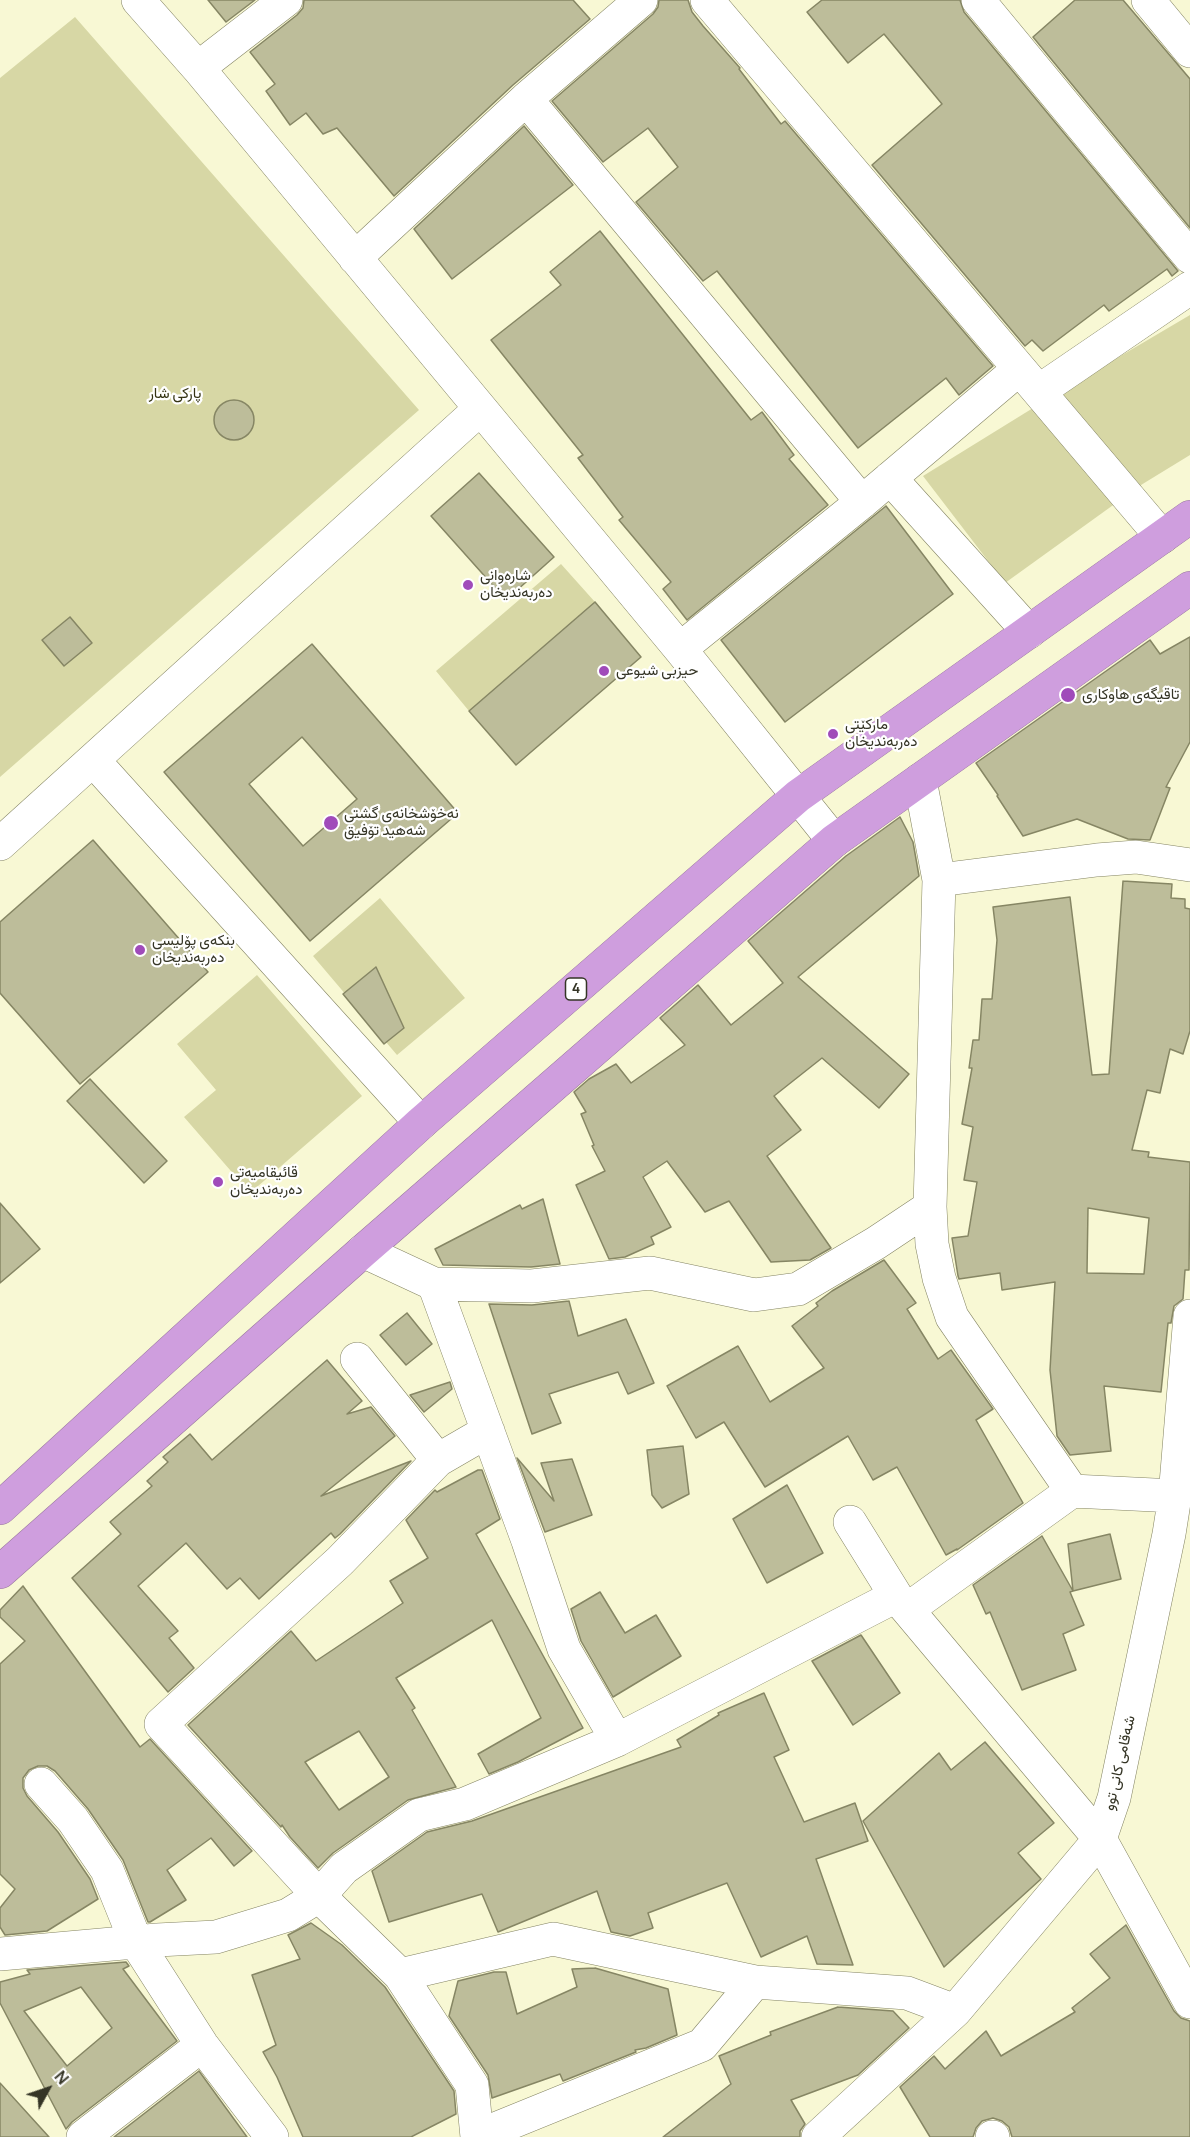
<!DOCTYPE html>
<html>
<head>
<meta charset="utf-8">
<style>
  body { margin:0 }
  #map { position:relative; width:1190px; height:2137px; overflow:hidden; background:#f8f8d4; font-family:Manrope,sans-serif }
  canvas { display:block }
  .north { position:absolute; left:18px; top:2059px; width:60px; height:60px; -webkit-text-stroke:4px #fff; paint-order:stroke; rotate:50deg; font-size:16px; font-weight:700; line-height:24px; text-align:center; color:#353526 }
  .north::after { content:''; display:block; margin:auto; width:21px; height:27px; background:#353526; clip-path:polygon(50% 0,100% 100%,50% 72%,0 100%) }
</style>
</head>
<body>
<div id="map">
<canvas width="1190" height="2137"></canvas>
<div class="north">N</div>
</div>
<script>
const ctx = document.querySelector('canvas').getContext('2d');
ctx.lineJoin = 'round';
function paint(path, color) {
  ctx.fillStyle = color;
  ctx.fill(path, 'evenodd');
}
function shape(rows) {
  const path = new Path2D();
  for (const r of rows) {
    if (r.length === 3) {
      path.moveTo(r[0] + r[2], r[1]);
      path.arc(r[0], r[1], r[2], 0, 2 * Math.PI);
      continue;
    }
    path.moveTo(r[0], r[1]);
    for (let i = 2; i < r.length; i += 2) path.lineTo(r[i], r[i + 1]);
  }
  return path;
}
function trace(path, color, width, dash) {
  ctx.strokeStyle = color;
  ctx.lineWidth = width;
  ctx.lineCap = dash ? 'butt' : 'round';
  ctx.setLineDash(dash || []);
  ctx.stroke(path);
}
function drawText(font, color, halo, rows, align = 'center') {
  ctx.font = font + ' Manrope,Vazirmatn,sans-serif';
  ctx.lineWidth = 4.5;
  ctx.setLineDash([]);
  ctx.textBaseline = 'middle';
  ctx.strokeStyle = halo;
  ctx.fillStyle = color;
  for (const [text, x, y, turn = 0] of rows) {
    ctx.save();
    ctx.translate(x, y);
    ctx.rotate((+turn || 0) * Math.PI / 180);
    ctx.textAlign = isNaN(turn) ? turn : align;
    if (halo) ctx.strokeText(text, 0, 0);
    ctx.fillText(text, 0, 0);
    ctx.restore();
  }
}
const green = shape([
  [75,17,419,410,0,777,0,78],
  [1190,315,1190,455,1141,485,1005,583,923,476,1046,400],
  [561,564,595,602,469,711,436,671],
  [380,898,465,998,397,1055,313,956],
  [257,975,362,1096,250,1193,184,1117,216,1090,177,1044]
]);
const building = shape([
  [208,0,255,0,226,22,208,0],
  [304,0,573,0,590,19,513,85,394,196,337,128,323,134,306,113,290,125,266,91,275,84,250,52,297,15,303,8,304,0],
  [659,0,688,0,692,12,703,26,740,68,739,69,781,124,785,121,993,366,959,395,946,378,858,448,717,271,703,281,636,202,678,167,648,128,603,162,552,101,653,14,658,7,659,0],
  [822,0,960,0,964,12,1178,271,1172,276,1167,269,1109,311,1104,305,1043,351,1032,340,1025,346,872,165,942,104,884,34,848,63,807,12,822,0],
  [1075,0,1123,0,1190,79,1190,228,1033,37,1075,0],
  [524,126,573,185,452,279,414,229,524,126],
  [600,231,751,420,762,412,794,455,789,459,828,505,687,620,663,589,671,582,619,520,623,517,578,458,583,455,491,340,561,285,550,272,600,231],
  [234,420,20],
  [479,473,554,557,506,600,431,516,479,473],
  [886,506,953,594,785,722,721,640,886,506],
  [595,602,641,657,516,765,469,711,595,602],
  [70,617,92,643,64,666,42,640,70,617],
  [1190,637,1190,742,1166,787,1170,788,1150,840,1128,839,1077,819,1023,836,997,796,998,795,976,763,1150,640,1160,654,1190,637],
  [312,644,458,813,310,941,164,772,312,644],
  [302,737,357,799,303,846,249,784,302,737],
  [900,817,913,842,919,876,798,977,909,1074,879,1108,822,1058,774,1096,801,1130,767,1156,831,1248,810,1260,771,1262,729,1201,705,1212,667,1161,643,1177,671,1227,651,1237,654,1244,625,1257,609,1259,576,1185,605,1171,592,1146,594,1145,581,1114,586,1112,574,1092,589,1079,616,1064,631,1083,685,1045,660,1018,698,985,731,1025,783,983,748,941,846,856,900,817],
  [93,840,208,972,80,1084,0,993,0,922,93,840],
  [1123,881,1172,884,1171,898,1185,899,1185,908,1190,909,1190,1031,1183,1054,1170,1049,1160,1093,1147,1090,1132,1150,1149,1152,1148,1157,1190,1162,1189,1270,1185,1270,1183,1299,1174,1306,1171,1323,1168,1323,1161,1392,1104,1386,1111,1451,1070,1455,1057,1436,1050,1370,1055,1282,1002,1290,1000,1273,959,1279,958,1276,952,1238,968,1236,977,1182,964,1180,973,1127,962,1124,972,1068,969,1068,973,1040,979,1040,982,999,992,999,997,940,993,907,1070,897,1092,1075,1109,1074,1123,881],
  [1088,1208,1149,1218,1144,1274,1087,1273,1088,1208],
  [376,967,404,1028,384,1044,343,994,376,967],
  [90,1079,167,1161,144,1183,67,1101,90,1079],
  [543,1199,560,1264,531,1267,443,1265,435,1249,520,1205,522,1209,543,1199],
  [0,1203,40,1249,0,1283,0,1203],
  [884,1260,916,1303,907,1309,938,1359,951,1350,993,1409,976,1420,1023,1503,957,1550,957,1549,946,1555,897,1467,873,1480,848,1436,765,1487,724,1422,696,1438,667,1386,738,1346,770,1402,824,1368,792,1326,818,1306,816,1303,832,1291,884,1260],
  [569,1301,578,1336,626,1319,654,1383,628,1394,618,1372,549,1394,561,1423,532,1434,489,1304,532,1305,569,1301],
  [407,1313,432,1344,406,1365,380,1335,407,1313],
  [327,1360,362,1401,347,1414,371,1407,395,1436,321,1496,411,1461,340,1534,335,1538,331,1533,259,1599,240,1578,227,1589,186,1543,138,1586,178,1631,169,1638,194,1668,168,1692,72,1578,121,1534,110,1522,152,1486,147,1481,168,1462,163,1457,190,1434,212,1460,327,1360],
  [450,1382,452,1389,424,1412,410,1395,450,1382],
  [683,1446,689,1494,662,1508,652,1495,647,1450,683,1446],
  [517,1458,554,1501,541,1463,572,1459,592,1515,545,1532,517,1458],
  [478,1470,482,1470,500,1519,476,1534,583,1728,518,1762,489,1774,478,1754,541,1718,492,1620,396,1678,415,1708,412,1710,456,1787,408,1800,333,1853,318,1868,290,1837,282,1825,281,1827,188,1725,291,1631,316,1661,403,1603,390,1581,428,1558,406,1520,435,1490,437,1492,478,1470],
  [359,1731,389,1777,339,1810,305,1762,359,1731],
  [787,1485,823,1553,767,1583,733,1519,787,1485],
  [1110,1534,1121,1579,1073,1591,1068,1544,1110,1534],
  [1042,1536,1073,1591,1070,1592,1084,1625,1063,1634,1076,1670,1022,1690,990,1612,986,1614,973,1585,1042,1536],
  [23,1586,140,1747,150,1739,252,1851,234,1866,211,1838,167,1870,186,1900,150,1922,148,1922,123,1860,88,1809,55,1771,47,1766,38,1766,29,1770,23,1778,23,1788,27,1796,58,1832,90,1879,98,1899,47,1931,5,1935,0,1927,0,1908,15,1889,0,1874,0,1664,25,1641,0,1617,0,1610,23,1586],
  [600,1592,625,1633,656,1615,681,1656,613,1697,581,1641,571,1609,600,1592],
  [861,1635,900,1693,853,1725,812,1661,861,1635],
  [764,1693,789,1750,774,1757,804,1822,855,1803,868,1841,816,1859,853,1965,817,1964,807,1936,761,1957,727,1883,648,1913,653,1928,630,1936,611,1932,597,1891,498,1932,482,1894,389,1922,372,1871,427,1832,472,1821,681,1747,677,1740,719,1715,718,1713,764,1693],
  [985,1742,1054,1823,1018,1853,1041,1879,944,1967,863,1821,939,1753,951,1770,985,1742],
  [311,1923,342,1945,385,1987,454,2091,456,2114,411,2137,303,2137,277,2077,263,2052,276,2045,252,1975,300,1959,288,1935,311,1923],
  [1126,1925,1174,2011,1181,2018,1190,2021,1190,2137,1012,2137,1009,2127,1002,2121,993,2118,982,2121,976,2128,973,2137,930,2137,900,2087,934,2056,945,2069,986,2031,1001,2056,1075,2012,1072,2008,1110,1978,1090,1954,1126,1925],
  [126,1962,129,1966,123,1969,177,2041,72,2122,66,2129,0,2003,0,1982,30,1974,27,1970,126,1962],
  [81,1987,112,2028,67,2066,24,2011,81,1987],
  [595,1968,668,1989,677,2035,646,2048,635,2050,636,2052,563,2081,560,2074,492,2098,488,2075,449,2016,458,1981,494,1972,506,1972,517,2014,577,1987,572,1969,595,1968],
  [838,2007,893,2011,909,2028,858,2075,791,2100,805,2124,800,2131,800,2137,663,2137,731,2084,719,2056,771,2035,770,2032,838,2007],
  [199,2071,247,2137,114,2137,199,2071],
  [0,2083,49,2137,0,2137,0,2083]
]);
const minor = shape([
  [138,0,198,68,680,649,834,841],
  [707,0,1162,537],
  [978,0,1190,257],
  [1148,0,1190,51],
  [198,68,286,0],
  [526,99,862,502],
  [355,258,526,99,641,0],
  [1039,391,1190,288],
  [890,478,1029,632],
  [680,649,862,502,1019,369],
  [93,760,421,1123],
  [920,780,939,880,930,1207,932,1244,939,1278,952,1317,1072,1491],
  [0,844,480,409],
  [939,880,1097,860,1136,857,1190,865],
  [363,1251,434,1284,532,1286,650,1273,754,1295,798,1289,876,1243,930,1207],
  [434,1284,528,1541,564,1649,617,1740],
  [357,1359,438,1460],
  [850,1522,896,1596,1100,1839,1190,2002],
  [908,1609,1072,1491,1175,1496],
  [41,1784,73,1820,107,1870,136,1942,202,2045,272,2137],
  [0,1954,157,1940,216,1937,288,1915,319,1896,344,1868,419,1815,465,1804,617,1740,896,1596],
  [400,1975,553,1939,755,1982,907,1993,955,2011],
  [478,2136,702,2045,755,1982],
  [83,2137,202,2045],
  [477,2137,472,2085,400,1975,319,1896,161,1724,340,1561,438,1460,488,1431],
  [818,2137,955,2011,1100,1839,1114,1798,1169,1534,1175,1496,1190,1316],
  [992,2137,993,2137]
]);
const highway = shape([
  [0,1508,421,1123,798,796,1190,517],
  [0,1572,363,1251,834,841,1190,588]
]);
const markers = [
  [468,585,6,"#a04bba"],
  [604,671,6,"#a04bba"],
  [1068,695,8,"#a04bba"],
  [833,734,6,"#a04bba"],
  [331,823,8,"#a04bba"],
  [140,950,6,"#a04bba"],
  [218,1182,6,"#a04bba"]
];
const shields = [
  [576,989,21]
];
const shieldNames = [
  ["4",576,989]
];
const parkNames = [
  ["پاركى شار",175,394]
];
const poiNames = [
  ["شارەوانی",480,576],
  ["دەربەندیخان",480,593],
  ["حیزبی شیوعی",616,671],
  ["تاقیگەی هاوکاری",1082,695],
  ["مارکێتی",845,725],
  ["دەربەندیخان",845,742],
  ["نەخۆشخانەی گشتی",344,814],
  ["شەهید تۆفیق",344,831],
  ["بنکەی پۆلیسی",152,941],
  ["دەربەندیخان",152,958],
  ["قائیقامیەتی",230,1173],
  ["دەربەندیخان",230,1190]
];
const streetNames = [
  ["شەقامی کانی توو",1120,1763,-77]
];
paint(green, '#d7d7a5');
paint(building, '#bdbd9a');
trace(building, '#868664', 1.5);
trace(minor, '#848463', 34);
trace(highway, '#99799e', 34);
trace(minor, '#fff', 33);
trace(highway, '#cf9ede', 33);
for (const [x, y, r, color] of markers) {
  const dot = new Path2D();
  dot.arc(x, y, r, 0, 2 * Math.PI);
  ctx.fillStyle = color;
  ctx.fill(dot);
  trace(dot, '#fff', 2);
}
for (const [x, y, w] of shields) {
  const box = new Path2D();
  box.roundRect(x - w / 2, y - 11, w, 22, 4.5);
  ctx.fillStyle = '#fff';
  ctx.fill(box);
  trace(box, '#353526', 1.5);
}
drawText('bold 14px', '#353526', null, shieldNames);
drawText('15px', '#343313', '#fff', parkNames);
drawText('15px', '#353526', '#fff', poiNames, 'left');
drawText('15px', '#353526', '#fff', streetNames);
</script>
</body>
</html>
